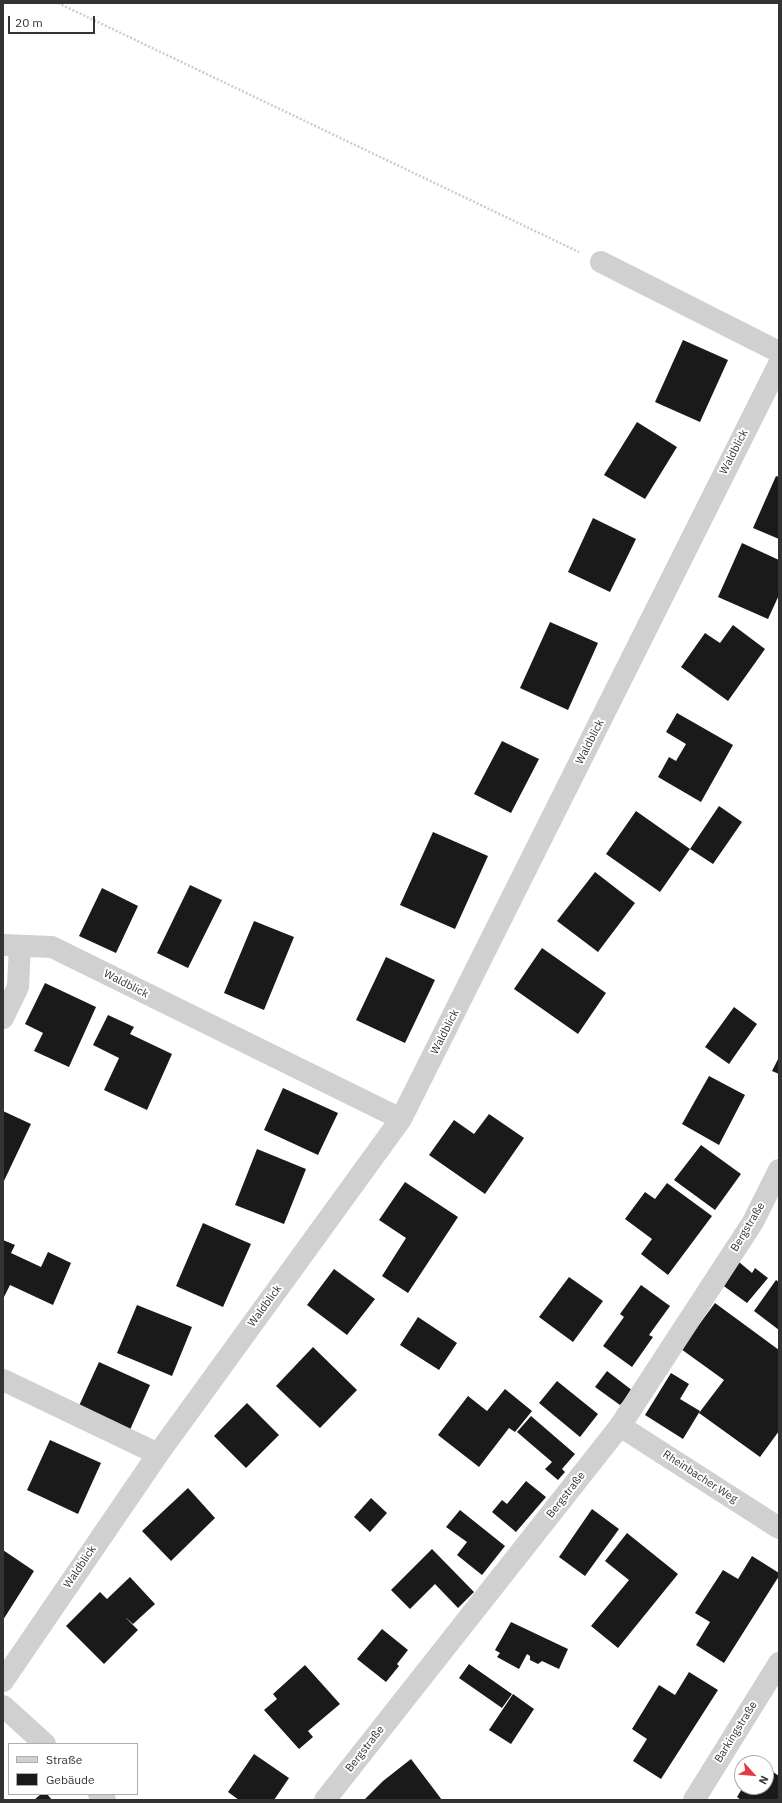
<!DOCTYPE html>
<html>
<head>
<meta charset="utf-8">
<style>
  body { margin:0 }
  #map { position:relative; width:782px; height:1803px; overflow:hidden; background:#fff; font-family:"IBM Plex Sans",sans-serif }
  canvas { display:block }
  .frame { position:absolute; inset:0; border:4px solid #333; pointer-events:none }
  .legend { position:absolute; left:8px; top:1743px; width:130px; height:52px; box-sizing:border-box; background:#fff; border:1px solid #adadad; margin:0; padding:5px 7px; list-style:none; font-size:12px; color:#333 }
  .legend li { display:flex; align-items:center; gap:8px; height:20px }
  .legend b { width:20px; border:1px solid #adadad }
  .north { position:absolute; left:734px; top:1755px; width:40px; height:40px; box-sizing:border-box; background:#fff; border:1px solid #adadad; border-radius:50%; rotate:117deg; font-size:11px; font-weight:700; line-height:16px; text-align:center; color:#333 }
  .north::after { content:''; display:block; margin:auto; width:14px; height:18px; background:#e63946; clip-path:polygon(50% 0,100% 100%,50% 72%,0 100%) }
  .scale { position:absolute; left:8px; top:16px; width:87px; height:18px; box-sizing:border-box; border:2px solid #333; border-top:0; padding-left:5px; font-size:12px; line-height:14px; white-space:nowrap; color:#333; -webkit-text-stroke:3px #fff; paint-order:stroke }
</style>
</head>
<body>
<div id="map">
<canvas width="782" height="1803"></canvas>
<div class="frame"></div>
<ul class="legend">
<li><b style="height:5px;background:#d0d0d0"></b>Straße</li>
<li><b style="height:11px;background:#1a1a1a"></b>Gebäude</li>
</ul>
<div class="north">N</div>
<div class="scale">20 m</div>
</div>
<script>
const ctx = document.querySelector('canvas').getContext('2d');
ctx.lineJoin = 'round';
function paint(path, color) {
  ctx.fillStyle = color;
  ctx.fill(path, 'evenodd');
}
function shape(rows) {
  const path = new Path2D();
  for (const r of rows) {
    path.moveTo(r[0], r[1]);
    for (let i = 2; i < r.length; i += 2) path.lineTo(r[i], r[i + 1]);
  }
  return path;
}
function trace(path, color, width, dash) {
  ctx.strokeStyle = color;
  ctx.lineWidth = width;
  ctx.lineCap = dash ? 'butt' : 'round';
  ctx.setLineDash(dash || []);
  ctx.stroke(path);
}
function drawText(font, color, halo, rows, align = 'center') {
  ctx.font = font + ' "IBM Plex Sans",sans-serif';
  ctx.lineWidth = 4;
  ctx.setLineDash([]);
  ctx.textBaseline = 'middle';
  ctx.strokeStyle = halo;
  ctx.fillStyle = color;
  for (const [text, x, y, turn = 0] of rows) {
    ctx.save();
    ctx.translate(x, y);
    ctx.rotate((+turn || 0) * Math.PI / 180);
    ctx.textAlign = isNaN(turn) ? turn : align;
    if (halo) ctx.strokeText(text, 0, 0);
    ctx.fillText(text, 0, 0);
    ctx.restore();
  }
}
const building = shape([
  [683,340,728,360,700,422,655,402],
  [637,422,677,447,645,499,604,475],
  [776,476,779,477,779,539,753,528],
  [593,518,636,539,610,592,568,572],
  [742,543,779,560,779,595,768,619,718,597],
  [550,622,598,643,568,710,520,688],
  [733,625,765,649,728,701,681,667,705,633,720,643],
  [677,713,733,745,701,802,658,777,669,757,676,761,686,744,666,732],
  [502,741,539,759,511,813,474,794],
  [719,806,742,822,713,864,690,849],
  [636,811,690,849,660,892,606,854],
  [433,832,488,856,455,929,400,905],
  [595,872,635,903,598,952,557,921],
  [190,885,222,900,188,968,157,953],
  [102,888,138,906,116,953,79,936],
  [254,921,294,937,264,1010,224,993],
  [542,948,606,993,578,1034,514,989],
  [386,957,435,980,405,1043,356,1020],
  [45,983,96,1007,69,1067,34,1051,43,1033,25,1024],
  [734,1007,757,1024,729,1064,705,1047],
  [108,1015,134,1027,130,1034,172,1054,147,1110,104,1090,119,1058,93,1045],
  [779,1057,779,1074,772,1071],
  [709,1076,745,1095,719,1145,682,1124],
  [283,1088,338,1113,318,1155,264,1130],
  [3,1111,31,1124,3,1183],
  [489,1114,524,1138,485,1194,429,1155,454,1120,474,1134],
  [701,1145,741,1174,715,1210,674,1180],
  [257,1149,306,1169,284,1224,235,1205],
  [405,1182,458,1217,408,1293,382,1276,406,1238,379,1220],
  [667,1183,712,1216,668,1275,641,1254,652,1239,625,1219,645,1192,655,1199],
  [203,1223,251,1244,223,1307,176,1286],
  [3,1240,15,1245,11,1253,41,1267,48,1252,71,1263,53,1305,10,1285,3,1299],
  [739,1262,752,1273,755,1268,768,1278,747,1303,721,1284],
  [334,1269,375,1299,347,1335,307,1305],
  [569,1277,603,1301,573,1342,539,1317],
  [776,1280,779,1282,779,1330,754,1311],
  [641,1285,670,1306,649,1335,653,1337,632,1367,603,1346,624,1317,620,1314],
  [715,1303,779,1350,779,1431,760,1457,699,1413,724,1380,681,1349],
  [137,1305,192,1327,172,1376,117,1353],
  [418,1317,457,1343,439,1370,400,1345],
  [313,1347,357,1390,320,1428,276,1386],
  [99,1362,150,1385,129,1432,78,1408],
  [607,1371,633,1391,620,1405,595,1387],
  [671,1373,689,1384,680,1399,700,1411,683,1439,645,1415],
  [557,1381,598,1414,580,1437,539,1403],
  [505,1389,532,1411,515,1432,509,1428,479,1467,438,1435,468,1396,487,1411],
  [247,1403,279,1435,246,1468,214,1436],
  [531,1416,575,1454,562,1469,565,1472,558,1480,545,1469,552,1462,517,1432],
  [50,1440,101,1463,78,1514,27,1490],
  [526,1481,546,1497,516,1532,492,1512,502,1500,507,1504],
  [188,1488,215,1518,171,1561,142,1531],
  [371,1498,387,1513,370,1532,354,1517],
  [592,1509,619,1529,585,1576,559,1557],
  [460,1510,505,1546,482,1575,457,1555,467,1542,446,1527],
  [627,1533,678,1574,618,1648,591,1626,629,1580,605,1561],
  [432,1549,474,1592,458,1608,435,1584,410,1609,391,1590],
  [3,1550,34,1571,3,1620],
  [752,1556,779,1573,779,1576,724,1663,696,1645,710,1622,695,1613,723,1570,738,1579],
  [130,1577,155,1604,133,1624,125,1617,138,1630,104,1664,66,1626,100,1592,107,1599],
  [511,1622,568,1649,559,1669,542,1661,538,1664,530,1660,530,1656,527,1654,519,1669,497,1657,500,1653,495,1650],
  [382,1629,408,1650,397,1664,399,1666,386,1682,357,1659],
  [469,1664,512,1694,502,1708,459,1678],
  [305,1665,340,1704,308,1731,313,1737,299,1749,264,1710,277,1699,273,1694],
  [689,1672,718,1690,661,1779,633,1761,647,1739,632,1729,659,1685,675,1695],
  [513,1694,534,1709,511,1744,489,1730],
  [254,1754,289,1778,274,1800,239,1800,228,1792],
  [411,1759,442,1800,364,1800,383,1781],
  [766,1767,779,1776,779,1800,741,1800,737,1797,743,1787,766,1787],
  [41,1794,47,1794,52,1800,34,1800]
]);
const path = shape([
  [58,3,579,252]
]);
const minor = shape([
  [601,262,779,352],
  [3,945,52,947,401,1119],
  [3,1018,18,987,20,946],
  [3,1380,158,1454],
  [620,1426,779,1528],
  [3,1681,158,1454,401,1119,779,364],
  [3,1706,45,1744],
  [99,1794,105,1800],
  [325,1800,620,1426,753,1222,779,1170],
  [694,1800,779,1663]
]);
const streetNames = [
  ["Waldblick",734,452,-63],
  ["Waldblick",590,742,-63],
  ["Waldblick",126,984,27],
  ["Waldblick",445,1032,-63],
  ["Bergstraße",748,1227,-59],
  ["Waldblick",265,1306,-54],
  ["Rheinbacher Weg",700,1477,33],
  ["Bergstraße",566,1495,-52],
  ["Waldblick",80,1567,-56],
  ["Barkingstraße",736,1732,-58],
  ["Bergstraße",365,1749,-52]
];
paint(building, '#1a1a1a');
trace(path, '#cdcdcd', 2.5, [2, 2]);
trace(minor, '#d0d0d0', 22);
drawText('11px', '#333', '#fff', streetNames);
</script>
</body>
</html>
